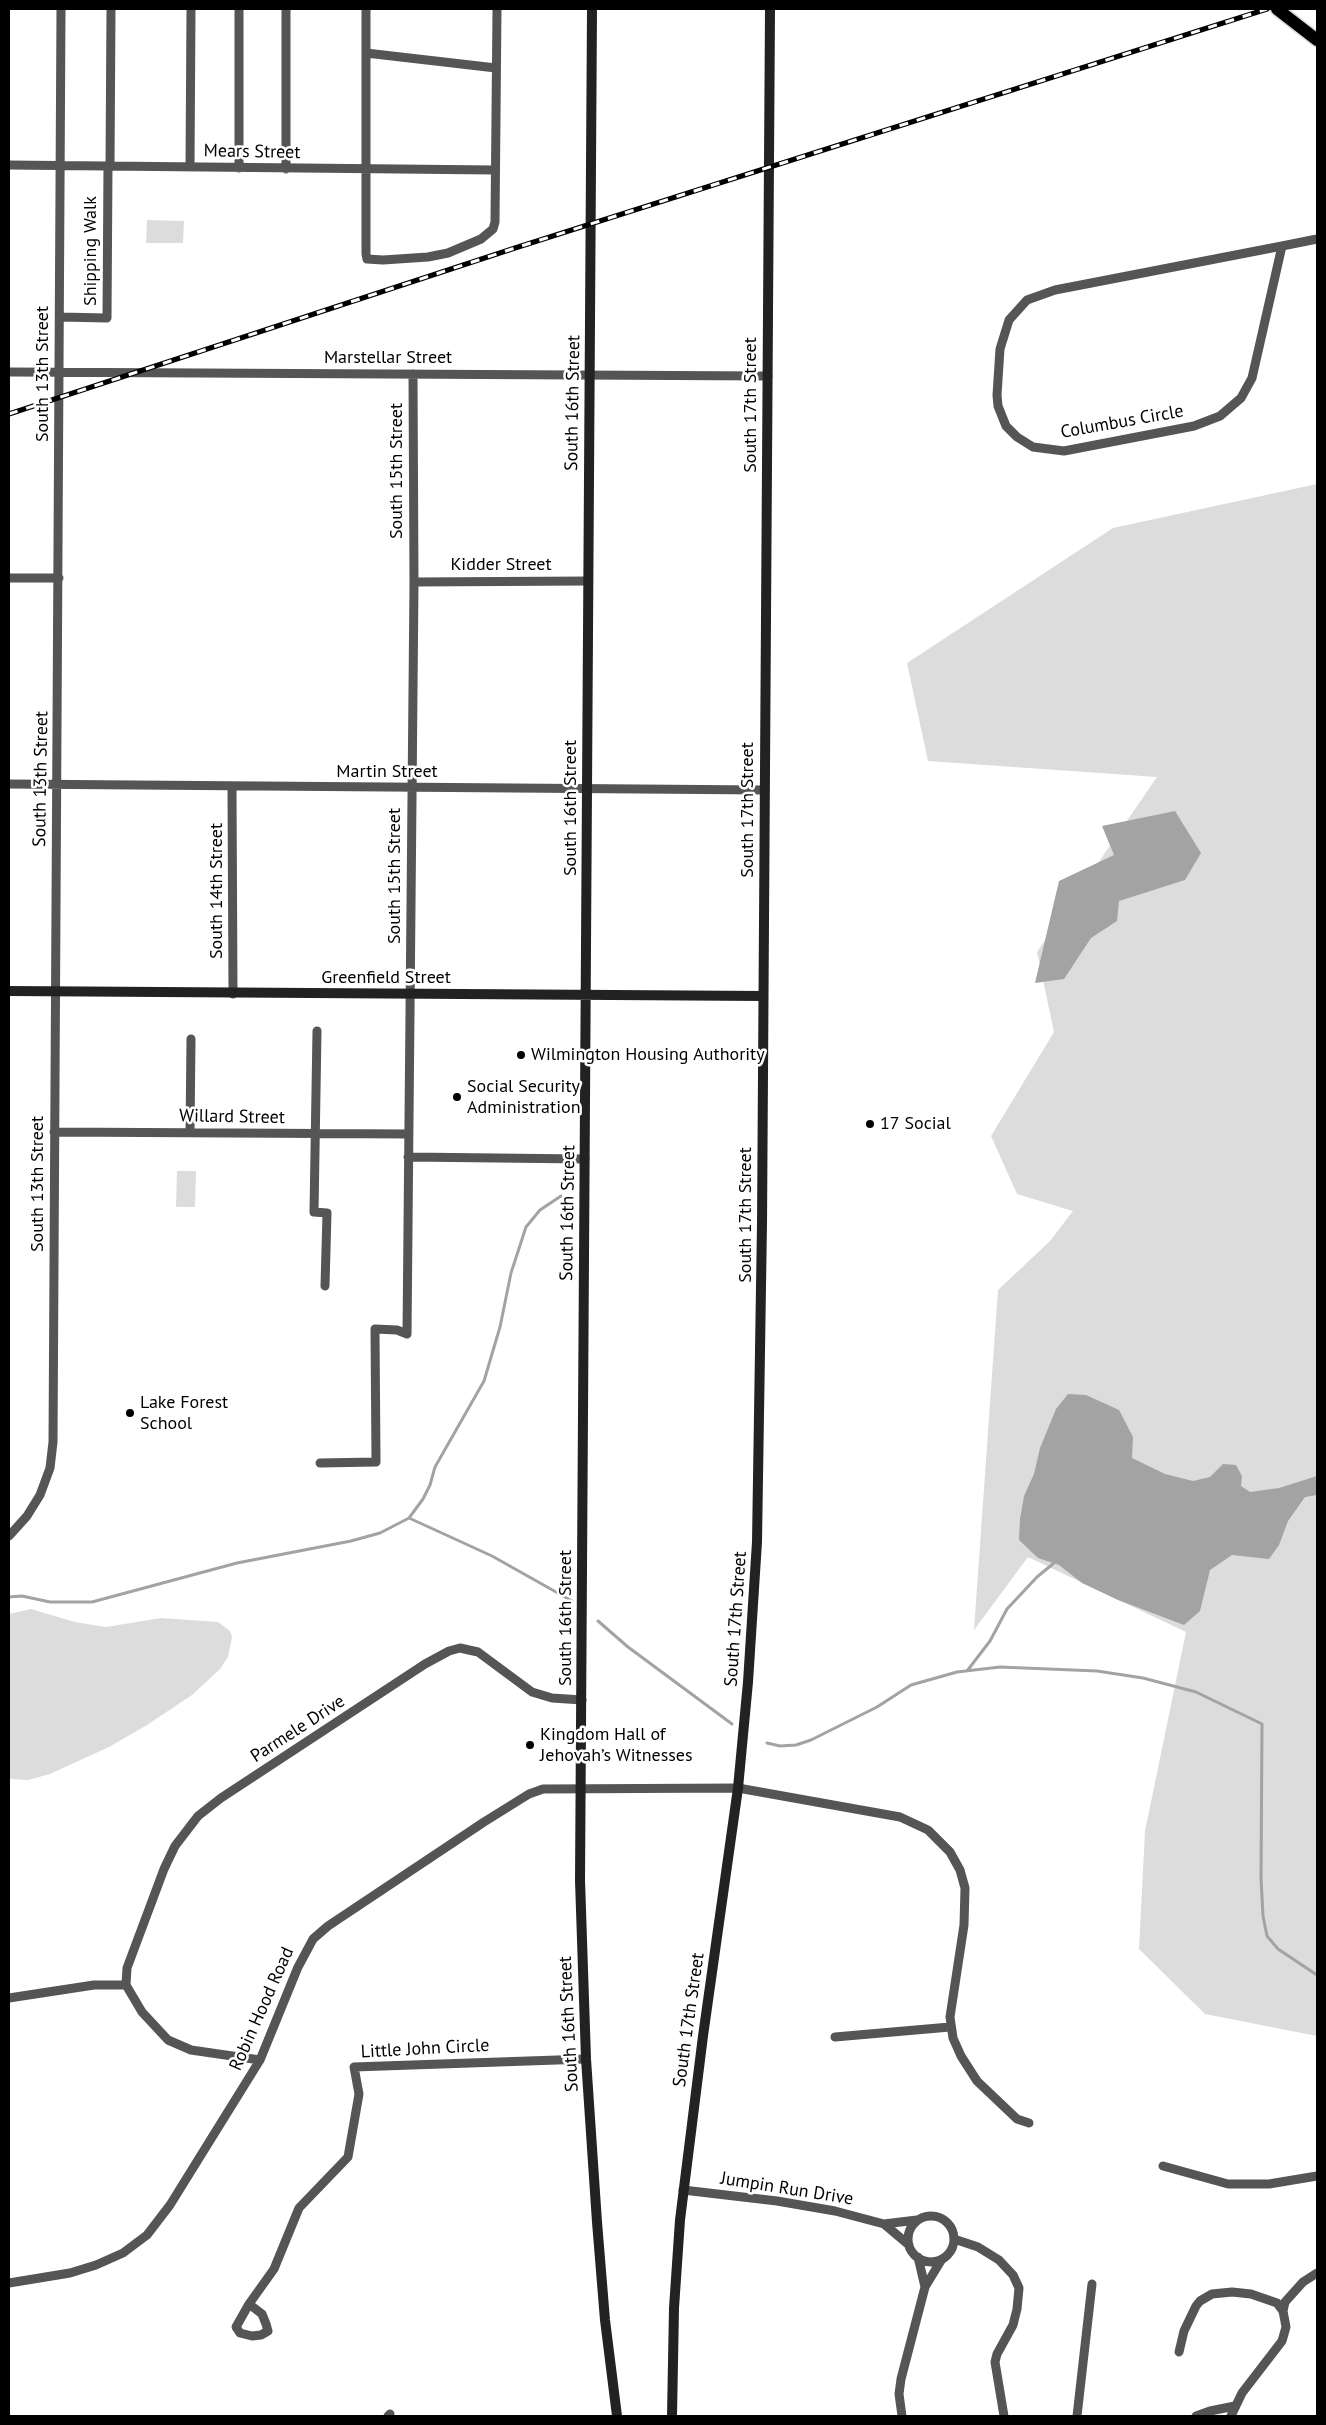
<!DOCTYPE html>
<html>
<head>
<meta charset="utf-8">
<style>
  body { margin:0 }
  #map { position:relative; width:1326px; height:2425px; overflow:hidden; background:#fff; font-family:"PT Sans",sans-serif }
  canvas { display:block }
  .frame { position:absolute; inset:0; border:10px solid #000; pointer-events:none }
</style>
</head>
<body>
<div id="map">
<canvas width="1326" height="2425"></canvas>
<div class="frame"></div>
</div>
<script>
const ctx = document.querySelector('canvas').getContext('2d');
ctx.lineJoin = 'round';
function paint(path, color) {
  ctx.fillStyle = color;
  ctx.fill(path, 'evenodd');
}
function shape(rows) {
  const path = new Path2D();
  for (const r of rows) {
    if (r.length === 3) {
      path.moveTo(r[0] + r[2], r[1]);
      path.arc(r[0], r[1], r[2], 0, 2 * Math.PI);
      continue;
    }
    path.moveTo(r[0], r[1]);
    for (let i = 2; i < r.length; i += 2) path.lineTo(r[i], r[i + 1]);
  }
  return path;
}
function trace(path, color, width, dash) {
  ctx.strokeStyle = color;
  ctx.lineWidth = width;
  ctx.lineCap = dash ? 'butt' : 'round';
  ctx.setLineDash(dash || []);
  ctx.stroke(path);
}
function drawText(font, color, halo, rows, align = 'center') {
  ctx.font = font + ' "PT Sans",sans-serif';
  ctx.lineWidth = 5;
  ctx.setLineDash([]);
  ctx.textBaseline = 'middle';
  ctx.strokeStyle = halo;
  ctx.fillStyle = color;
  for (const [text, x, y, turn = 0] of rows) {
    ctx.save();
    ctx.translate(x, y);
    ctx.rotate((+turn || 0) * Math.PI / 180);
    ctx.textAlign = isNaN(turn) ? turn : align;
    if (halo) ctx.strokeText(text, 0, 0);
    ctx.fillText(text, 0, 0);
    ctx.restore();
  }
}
const green = shape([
  [147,220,184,221,183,243,146,243],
  [1317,484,1317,2036,1205,2014,1139,1949,1145,1831,1186,1632,1028,1557,974,1630,998,1290,1050,1241,1073,1211,1017,1194,991,1136,1054,1032,1037,952,1157,777,928,761,907,663,1113,528],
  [177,1171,196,1171,195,1207,176,1207],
  [31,1609,75,1622,106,1627,161,1618,218,1622,230,1631,232,1637,228,1657,220,1669,192,1695,147,1725,109,1747,50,1774,28,1780,10,1779,9,1614]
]);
const water = shape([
  [1175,811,1201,853,1185,880,1119,901,1117,921,1091,938,1064,979,1035,983,1059,881,1114,855,1102,826],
  [1068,1394,1086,1395,1119,1410,1133,1437,1132,1458,1165,1474,1193,1481,1210,1477,1223,1464,1236,1465,1242,1476,1241,1486,1250,1492,1279,1488,1317,1476,1317,1495,1305,1497,1288,1521,1279,1545,1269,1559,1232,1555,1210,1570,1200,1611,1184,1625,1118,1600,1082,1583,1059,1565,1038,1558,1019,1540,1020,1519,1024,1496,1034,1474,1040,1448,1056,1409]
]);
const stream = shape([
  [409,1518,492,1556,572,1601],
  [9,1597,22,1596,50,1602,92,1602,237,1563,351,1541,380,1533,409,1518,423,1499,430,1485,435,1467,484,1381,500,1327,511,1273,526,1227,540,1210,561,1196],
  [598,1621,628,1647,732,1724],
  [967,1671,990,1641,1007,1609,1037,1577,1054,1563],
  [767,1743,780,1746,796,1745,811,1740,877,1707,911,1685,957,1672,1000,1667,1097,1671,1143,1678,1196,1692,1262,1724,1261,1878,1263,1916,1267,1936,1278,1949,1317,1975]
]);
const street = shape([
  [366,9,366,254,367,259,383,260,428,257,448,253,481,239,493,229,495,222,497,9],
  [366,53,496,68],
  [9,165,495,170],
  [110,166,111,9],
  [190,167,191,9],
  [239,168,239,9],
  [286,169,286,9],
  [1282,246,1252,378,1241,398,1220,416,1194,426,1064,451,1033,447,1017,437,1006,426,998,406,997,395,1000,349,1009,320,1027,300,1055,290,1282,246],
  [1282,246,1317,239],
  [60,317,107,318,108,166],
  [9,372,768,376],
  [9,578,59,578],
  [414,582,588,581],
  [9,784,765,790],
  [232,788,233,994],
  [317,1031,314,1212,327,1213,325,1286],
  [54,1132,408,1134],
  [190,1133,191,1039],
  [408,1157,585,1159],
  [320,1463,376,1462,375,1329,397,1330,407,1334,414,583,413,374],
  [9,1536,27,1516,40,1495,50,1468,53,1442,61,9],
  [9,1998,94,1985,126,1985],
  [835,2037,950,2027],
  [260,2060,191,2050,168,2040,142,2012,126,1985,127,1968,164,1869,175,1846,198,1816,221,1798,425,1664,449,1651,460,1648,478,1652,532,1692,552,1698,582,1700],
  [1163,2166,1228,2184,1269,2184,1317,2176],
  [683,2190,777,2201,835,2211,884,2224],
  [931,2239,23],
  [954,2239,978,2247,999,2260,1013,2275,1019,2288,1017,2309,1013,2325,997,2354,995,2362,1004,2416],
  [909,2245,884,2224,917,2220],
  [918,2257,925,2287,942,2259],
  [9,2283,70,2273,96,2265,123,2253,147,2235,170,2205,260,2060,298,1967,313,1939,328,1926,484,1822,529,1794,543,1789,738,1788,900,1817,928,1830,950,1852,960,1870,965,1888,964,1925,950,2017,953,2038,961,2056,977,2081,1017,2119,1029,2123],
  [249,2304,274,2269,299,2208,348,2157,359,2094,354,2067,586,2059],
  [249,2304,262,2314,266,2324,268,2331,261,2335,252,2336,240,2333,236,2327,249,2304],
  [1179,2352,1184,2331,1196,2306,1200,2301,1212,2294,1232,2292,1251,2294,1277,2303,1283,2311],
  [388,2416,390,2414],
  [902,2416,899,2394,901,2379,925,2287],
  [1077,2416,1092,2284],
  [1196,2416,1210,2411,1235,2406],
  [1231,2416,1242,2393,1282,2341,1286,2327,1283,2311,1285,2302,1303,2282,1317,2273]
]);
const secondary = shape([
  [592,9,580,1880,586,2059,597,2222,605,2320,617,2416],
  [9,991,763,996],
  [672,2416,674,2308,680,2220,703,2036,738,1788,748,1682,757,1542,762,1223,770,9]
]);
const primary = shape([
  [1277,9,1317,40]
]);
const rail = shape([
  [9,414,515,248,1267,9]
]);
const markers = [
  [521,1055,5,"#000"],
  [457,1097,5,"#000"],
  [870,1124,5,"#000"],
  [130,1413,5,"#000"],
  [530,1745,5,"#000"]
];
const streetNames = [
  ["Mears Street",252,152,1],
  ["Shipping Walk",91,251,-90],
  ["Marstellar Street",388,358],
  ["South 13th Street",43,374,-90],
  ["South 16th Street",573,403,-89],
  ["South 17th Street",751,405,-90],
  ["Columbus Circle",1122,422,-10],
  ["South 15th Street",397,471,-90],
  ["Kidder Street",501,565],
  ["Martin Street",387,772],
  ["South 13th Street",41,779,-89],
  ["South 16th Street",571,808,-90],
  ["South 17th Street",748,810,-90],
  ["South 15th Street",395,876,-90],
  ["South 14th Street",217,891,-90],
  ["Greenfield Street",386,978],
  ["Willard Street",232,1117,1],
  ["South 13th Street",38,1184,-90],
  ["South 16th Street",568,1213,-89],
  ["South 17th Street",746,1215,-90],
  ["South 16th Street",566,1618,-90],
  ["South 17th Street",736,1619,-86],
  ["Parmele Drive",298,1729,-33],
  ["Robin Hood Road",262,2009,-66],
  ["South 17th Street",689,2020,-82],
  ["South 16th Street",569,2024,-93],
  ["Little John Circle",425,2049,-3],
  ["Jumpin Run Drive",787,2189,9]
];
const poiNames = [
  ["Wilmington Housing Authority",531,1055],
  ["Social Security",467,1087],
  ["Administration",467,1108],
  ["17 Social",880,1124],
  ["Lake Forest",140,1403],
  ["School",140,1424],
  ["Kingdom Hall of",540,1735],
  ["Jehovah’s Witnesses",540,1756]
];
paint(green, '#dcdcdc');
paint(water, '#a3a3a3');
trace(stream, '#a3a3a3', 3);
trace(primary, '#dbdbdb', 15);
trace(street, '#555', 9);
trace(secondary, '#222', 10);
trace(primary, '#000', 12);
trace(rail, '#000', 5);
trace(rail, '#fff', 3, [9]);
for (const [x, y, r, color] of markers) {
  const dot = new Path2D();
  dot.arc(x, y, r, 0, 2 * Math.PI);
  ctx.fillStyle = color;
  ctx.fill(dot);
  trace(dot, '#fff', 2);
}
drawText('18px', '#000', '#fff', streetNames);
drawText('18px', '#000', '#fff', poiNames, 'left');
</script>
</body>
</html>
